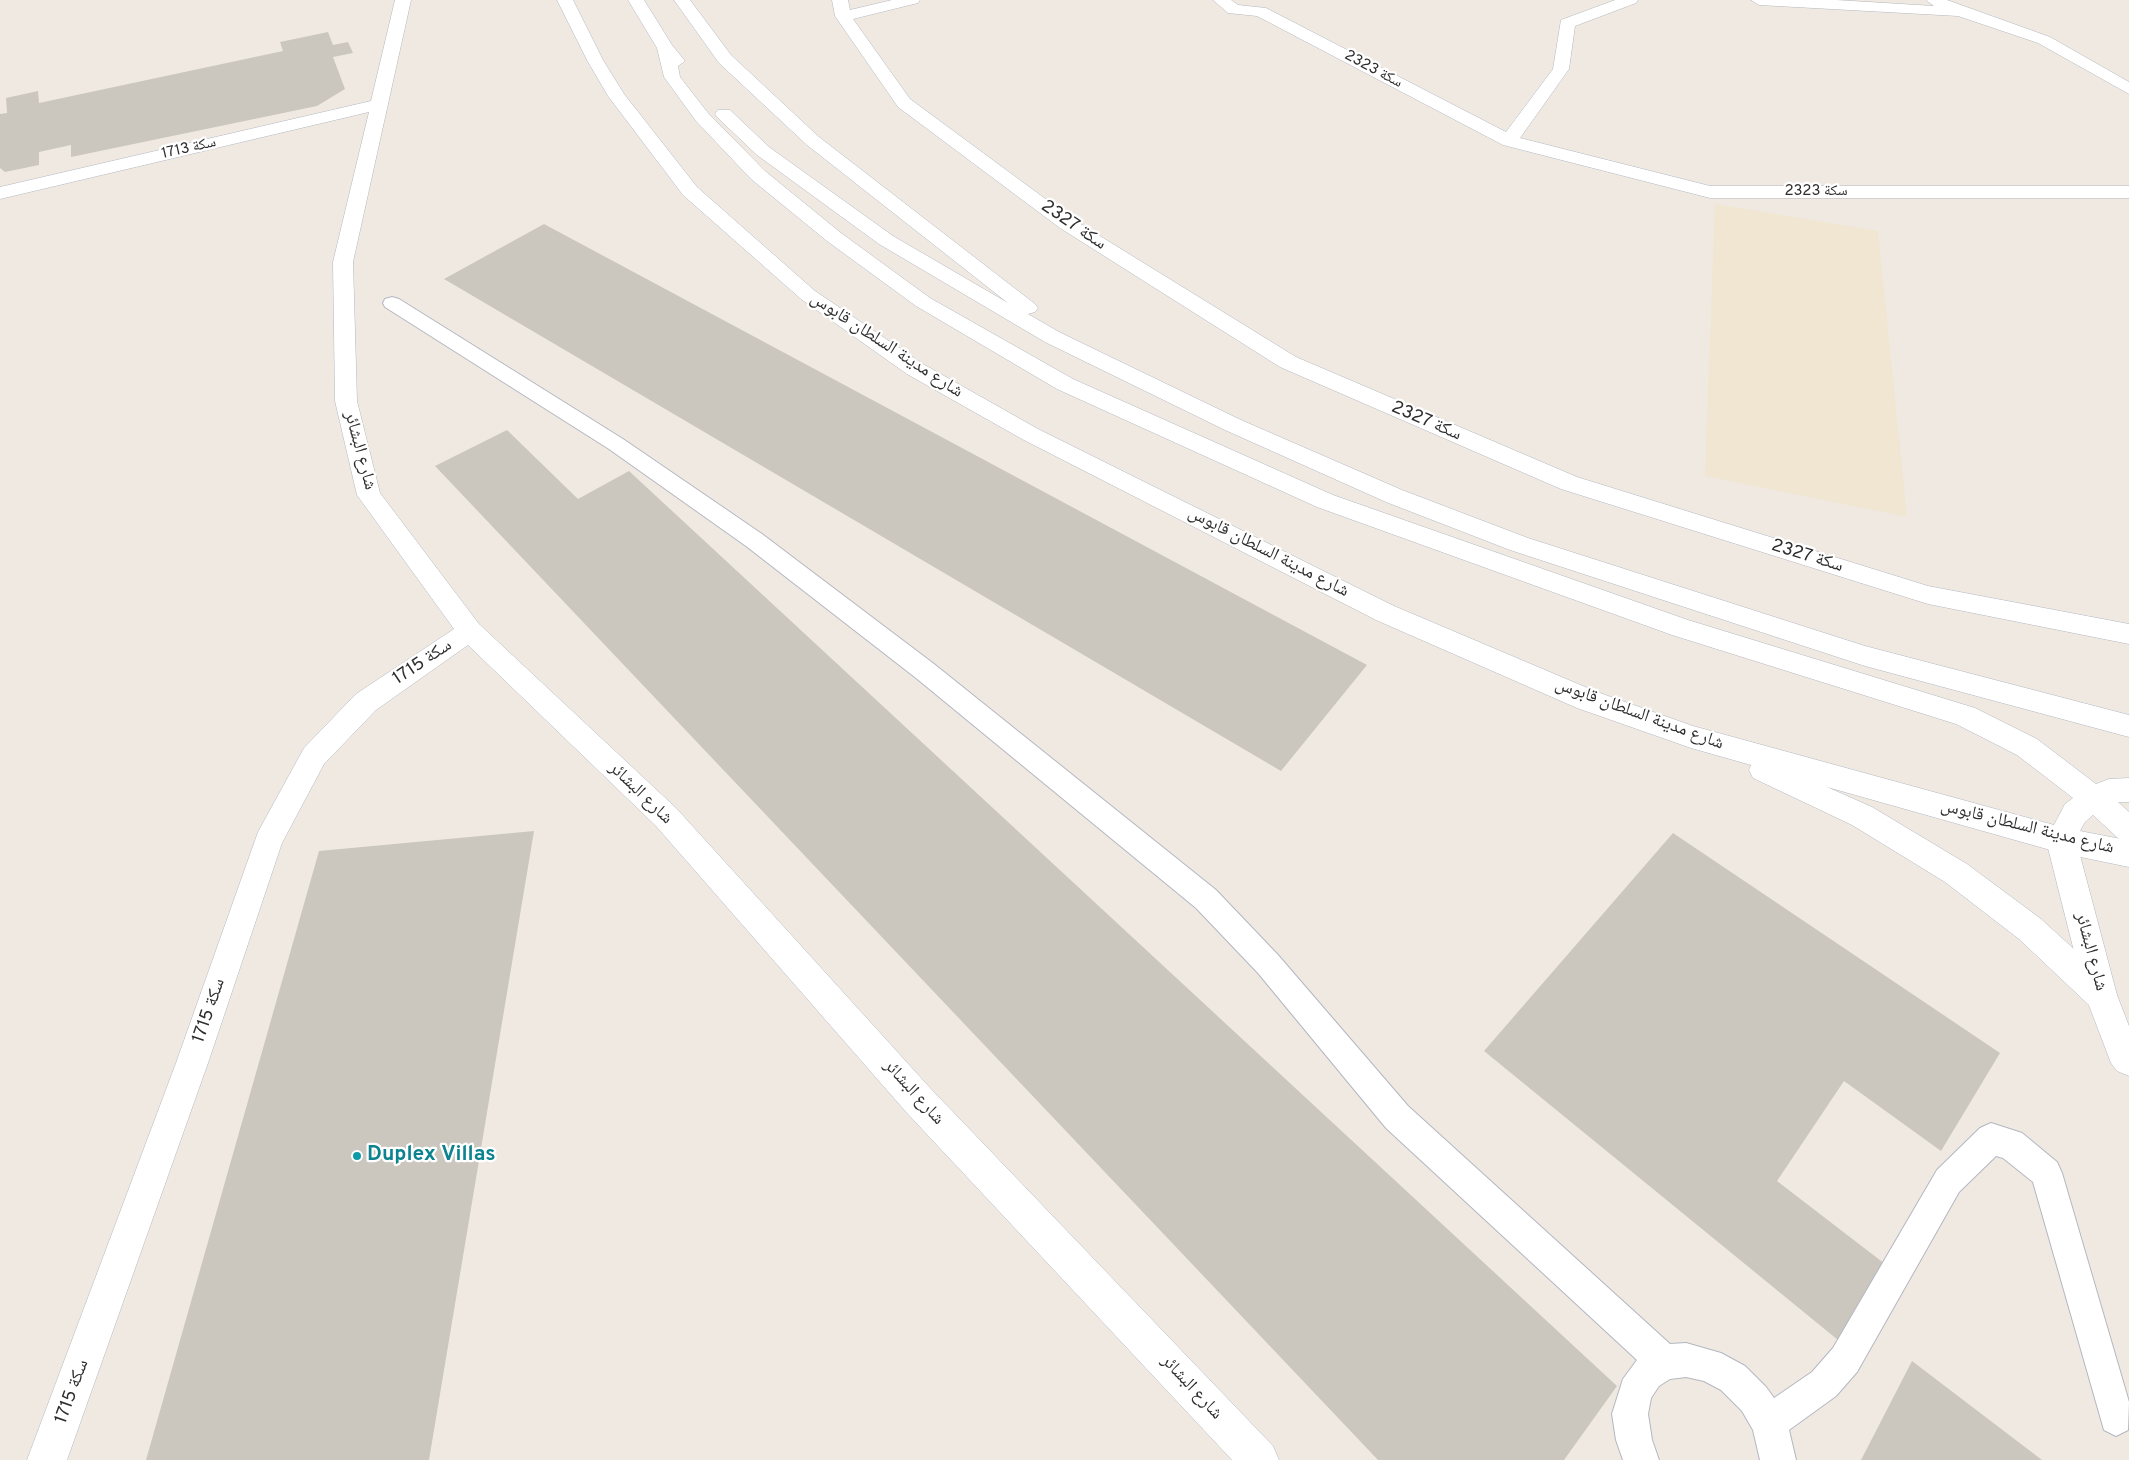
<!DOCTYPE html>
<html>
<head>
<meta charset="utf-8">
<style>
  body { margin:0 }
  canvas { display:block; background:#efe9e1 }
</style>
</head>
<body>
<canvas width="2129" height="1460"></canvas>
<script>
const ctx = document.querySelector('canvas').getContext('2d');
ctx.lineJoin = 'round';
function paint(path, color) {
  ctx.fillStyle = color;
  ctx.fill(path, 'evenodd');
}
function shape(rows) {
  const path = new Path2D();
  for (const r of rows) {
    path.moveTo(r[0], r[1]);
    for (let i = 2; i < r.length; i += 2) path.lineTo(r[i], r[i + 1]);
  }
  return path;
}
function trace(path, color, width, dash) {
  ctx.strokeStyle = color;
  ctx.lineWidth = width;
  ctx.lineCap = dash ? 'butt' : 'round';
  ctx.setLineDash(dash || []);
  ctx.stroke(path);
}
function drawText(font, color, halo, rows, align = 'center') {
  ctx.font = font + ' Overpass,"Noto Naskh Arabic",sans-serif';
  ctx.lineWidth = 4.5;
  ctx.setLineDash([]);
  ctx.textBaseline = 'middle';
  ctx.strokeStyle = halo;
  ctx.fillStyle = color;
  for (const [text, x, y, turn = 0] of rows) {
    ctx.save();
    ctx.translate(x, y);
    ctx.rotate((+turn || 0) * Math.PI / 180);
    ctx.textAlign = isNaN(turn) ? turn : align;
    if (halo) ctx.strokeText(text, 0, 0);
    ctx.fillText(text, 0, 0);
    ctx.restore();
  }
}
const education = shape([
  [1715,204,1878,231,1907,517,1705,476]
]);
const building = shape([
  [328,32,333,45,348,42,353,53,333,57,345,89,317,106,71,157,71,145,39,152,39,165,5,172,0,168,0,114,7,113,6,98,38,91,39,103,283,51,280,42],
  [544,224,1367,665,1281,771,444,279],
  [507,430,578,499,629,471,1617,1386,1564,1460,1378,1460,435,466],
  [534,831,429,1460,146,1460,319,851],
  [1673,833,2000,1053,1941,1151,1844,1081,1777,1181,1885,1264,1838,1340,1484,1051],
  [1912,1361,2042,1460,1861,1460]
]);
const lane = shape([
  [392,297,399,299,623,439,762,534,934,664,1216,890,1278,955,1408,1106,1670,1344,1686,1343,1721,1353,1745,1366,1766,1387,1774,1398,1812,1372,1833,1348,1937,1170,1980,1128,1991,1123,2022,1133,2057,1162,2062,1173,2129,1402,2128,1430,2116,1436,2104,1430,2033,1182,2003,1158,1996,1156,1959,1192,1857,1372,1836,1396,1789,1430,1796,1460,1760,1460,1753,1430,1742,1411,1721,1390,1704,1381,1686,1377,1670,1379,1659,1386,1651,1398,1648,1414,1652,1440,1659,1460,1623,1460,1616,1440,1612,1414,1623,1379,1637,1360,1386,1128,1258,973,1196,908,916,678,746,546,609,449,385,307,383,303,385,299,392,297]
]);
const street = shape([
  [395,0,411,0,353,262,357,401,380,493,479,624,676,808,931,1089,1273,1446,1279,1460,1232,1460,907,1113,656,826,468,645,376,710,324,764,282,843,208,1063,67,1460,27,1460,176,1063,258,832,304,748,356,694,454,629,357,495,335,401,333,262,369,112,0,199,0,187,371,101,395,0],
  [832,0,848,0,850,10,892,0,920,0,918,3,853,19,910,99,1074,220,1296,357,1577,477,1928,586,2129,624,2129,644,1928,604,1561,489,1280,367,1060,228,898,107,835,16,832,0],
  [1213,0,1231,0,1238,5,1266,8,1506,132,1553,69,1561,20,1615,0,1638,0,1636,3,1575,26,1569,69,1520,138,1710,186,2129,186,2129,198,1710,198,1503,145,1257,16,1228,13,1213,0],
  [1751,0,1836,0,1934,6,1926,0,1947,0,2050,37,2129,82,2129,94,2038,43,1958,16,1759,5,1751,0],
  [2061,827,2071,831,2076,840,2117,995,2129,1026,2129,1076,2117,1071,2111,1063,2085,995,2046,840,2051,831,2061,827]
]);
const secondary = shape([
  [557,0,573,0,603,60,624,94,697,187,815,291,923,364,1038,429,1394,606,1597,692,1693,726,2054,825,2065,804,2073,798,2017,755,1956,724,1672,635,1317,507,1057,389,916,306,827,241,751,179,696,121,664,77,657,48,628,0,644,0,672,45,685,61,678,66,680,77,708,113,765,171,841,233,930,298,1073,379,1333,495,1688,620,1975,708,2037,739,2096,784,2109,779,2129,778,2129,802,2118,802,2129,812,2129,867,2061,853,1827,787,1872,807,1967,864,2041,919,2112,984,2117,995,2112,1006,2101,1010,2090,1006,2019,939,1945,882,1852,825,1753,778,1749,770,1751,765,1691,748,1577,708,1376,620,1022,439,907,374,801,299,683,195,608,96,587,60,557,0],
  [2093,815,2119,839,2121,839,2080,831,2085,822,2093,815],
  [674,0,690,0,731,55,819,137,1035,304,1038,308,1035,312,1028,314,1059,332,1241,420,1402,490,1528,538,1865,646,2129,715,2129,737,1865,666,1510,550,1386,502,1225,430,1045,342,879,244,757,155,718,118,715,114,718,110,730,110,769,147,893,236,1008,303,807,145,719,63,674,0]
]);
const markers = [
  [357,1156,5,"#0f9aa8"]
];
const farStreetnames = [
  ["سكة 2323",1373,70,28],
  ["سكة 1713",189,149,-13],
  ["سكة 2323",1816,192]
];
const streetNames = [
  ["سكة 2327",1073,226,34],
  ["شارع مدينة السلطان قابوس",886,346,33],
  ["سكة 2327",1426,422,23],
  ["شارع البشائر",359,451,75],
  ["شارع مدينة السلطان قابوس",1268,553,27],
  ["سكة 2327",1807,557,17],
  ["سكة 1715",423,663,-34],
  ["شارع مدينة السلطان قابوس",1639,715,20],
  ["شارع البشائر",640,794,44],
  ["شارع مدينة السلطان قابوس",2027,828,14],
  ["شارع البشائر",2090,952,75],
  ["سكة 1715",210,1011,-71],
  ["شارع البشائر",913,1093,48],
  ["شارع البشائر",1191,1388,47],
  ["سكة 1715",73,1392,-70]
];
const nearCulturenames = [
  ["Duplex Villas",367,1156]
];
paint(education, '#f0e6d1');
paint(building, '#cbc7bf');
trace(lane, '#b4b7c1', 2);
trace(street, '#b4b7c1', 1);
trace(secondary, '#b4b7c1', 1);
paint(lane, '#fff');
paint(street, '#fff');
paint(secondary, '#fff');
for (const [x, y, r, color] of markers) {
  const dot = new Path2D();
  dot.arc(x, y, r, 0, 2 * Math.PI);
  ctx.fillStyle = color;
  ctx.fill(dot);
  trace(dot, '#fff', 2);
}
drawText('15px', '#2e2e2e', '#fff', farStreetnames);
drawText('18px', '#2e2e2e', '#fff', streetNames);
drawText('bold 21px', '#0d838f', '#fff', nearCulturenames, 'left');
</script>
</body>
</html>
